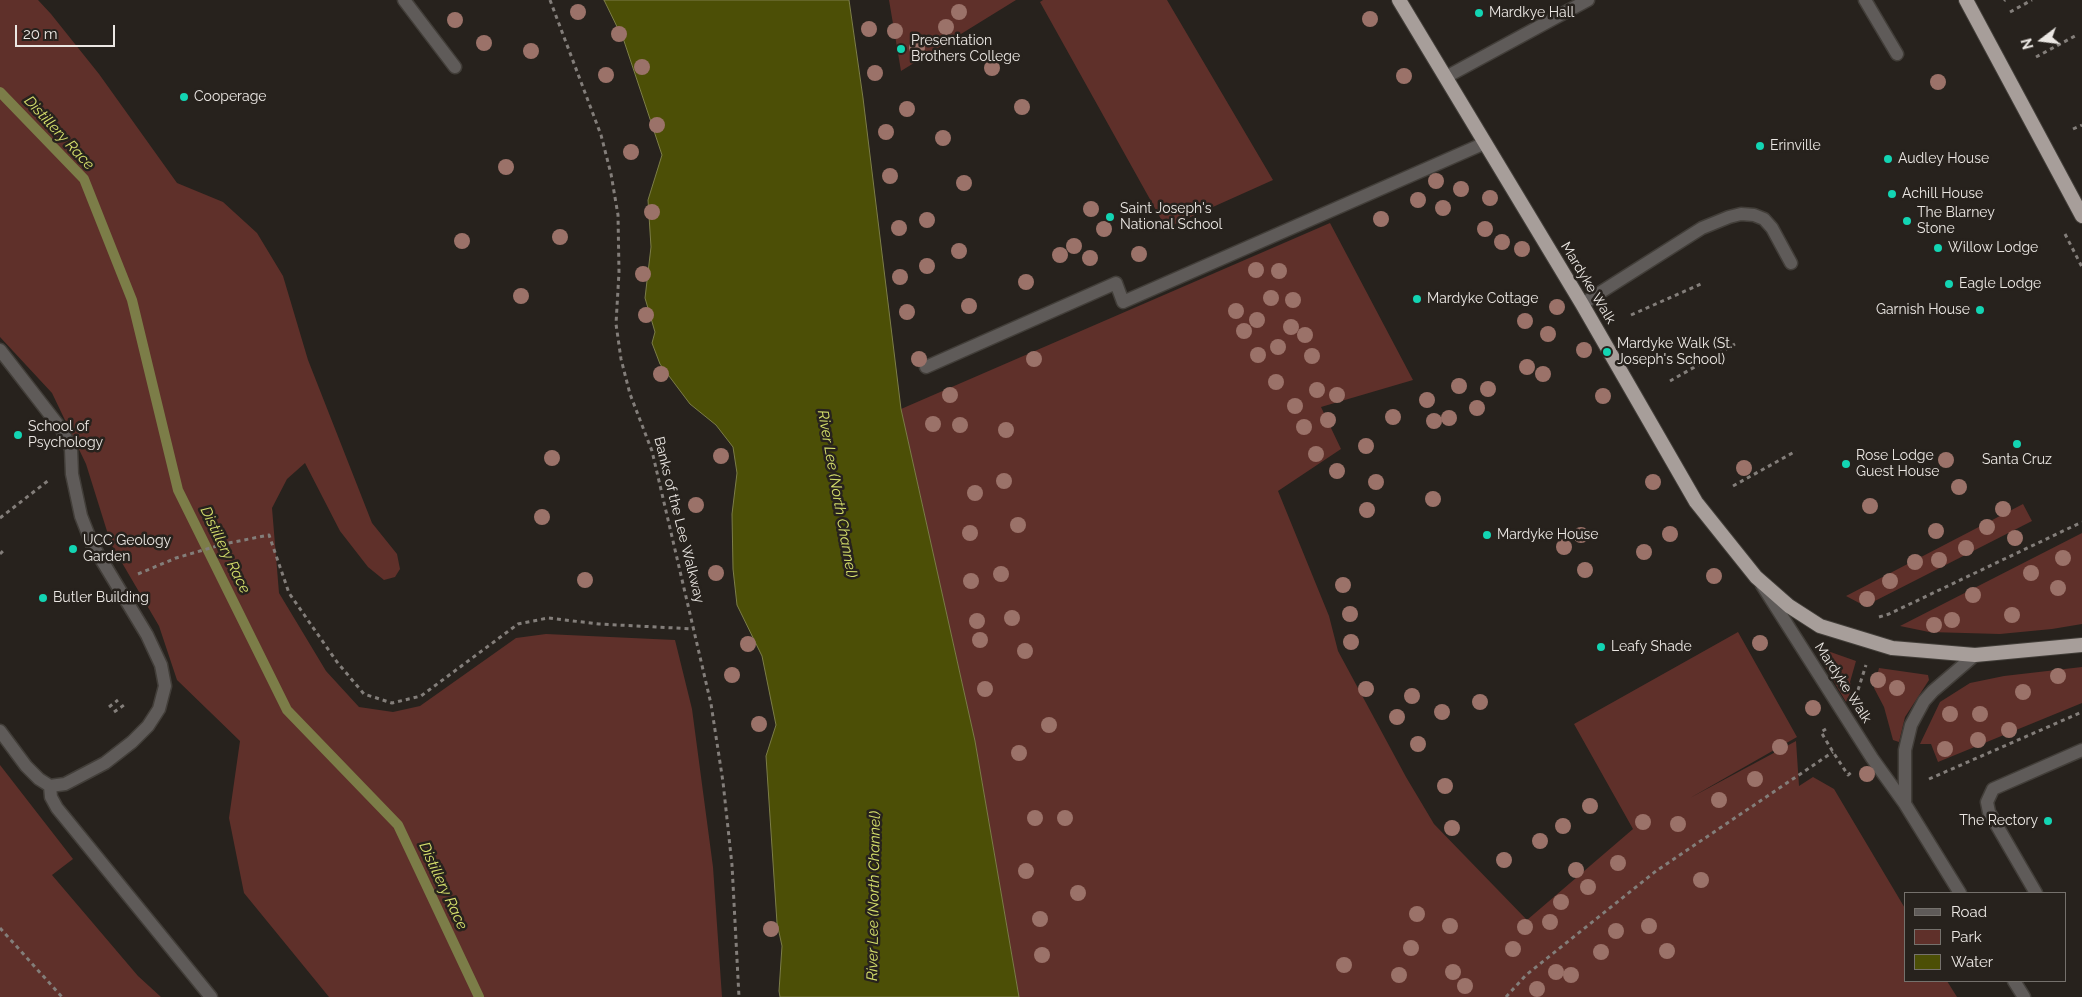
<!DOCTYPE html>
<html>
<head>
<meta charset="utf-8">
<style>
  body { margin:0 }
  #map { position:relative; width:2082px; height:997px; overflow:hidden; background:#27221d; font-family:Raleway,sans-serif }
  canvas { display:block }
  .legend { position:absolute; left:1904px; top:892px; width:162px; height:90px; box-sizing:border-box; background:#27221d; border:1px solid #75716c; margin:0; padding:6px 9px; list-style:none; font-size:15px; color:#ebe7e3 }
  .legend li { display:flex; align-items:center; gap:10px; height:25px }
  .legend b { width:25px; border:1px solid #75716c }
  .north { position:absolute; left:2017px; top:15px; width:50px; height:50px; -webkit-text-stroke:4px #27221d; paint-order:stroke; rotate:255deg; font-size:14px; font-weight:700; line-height:20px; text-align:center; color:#ebe7e3 }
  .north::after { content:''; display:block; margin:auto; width:18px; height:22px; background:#ebe7e3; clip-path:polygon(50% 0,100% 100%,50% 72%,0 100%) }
  .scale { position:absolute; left:15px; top:25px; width:100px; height:22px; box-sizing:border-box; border:2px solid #ebe7e3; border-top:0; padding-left:6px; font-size:15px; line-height:18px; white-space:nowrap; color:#ebe7e3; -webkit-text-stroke:4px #27221d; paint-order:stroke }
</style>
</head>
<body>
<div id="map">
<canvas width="2082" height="997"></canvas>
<ul class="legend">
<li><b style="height:6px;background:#5f5b59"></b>Road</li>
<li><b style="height:14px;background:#5f302a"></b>Park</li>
<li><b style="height:14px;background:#4c4f06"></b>Water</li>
</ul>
<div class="north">N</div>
<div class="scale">20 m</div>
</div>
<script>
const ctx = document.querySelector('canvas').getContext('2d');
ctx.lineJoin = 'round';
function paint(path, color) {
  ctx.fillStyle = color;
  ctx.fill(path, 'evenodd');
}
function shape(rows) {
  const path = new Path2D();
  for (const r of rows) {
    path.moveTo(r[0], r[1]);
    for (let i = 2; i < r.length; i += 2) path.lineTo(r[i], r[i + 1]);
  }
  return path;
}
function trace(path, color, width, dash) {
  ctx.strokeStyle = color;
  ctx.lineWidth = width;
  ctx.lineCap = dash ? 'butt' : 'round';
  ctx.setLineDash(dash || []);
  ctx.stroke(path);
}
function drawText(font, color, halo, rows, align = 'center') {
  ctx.font = font + ' Raleway,sans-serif';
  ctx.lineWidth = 5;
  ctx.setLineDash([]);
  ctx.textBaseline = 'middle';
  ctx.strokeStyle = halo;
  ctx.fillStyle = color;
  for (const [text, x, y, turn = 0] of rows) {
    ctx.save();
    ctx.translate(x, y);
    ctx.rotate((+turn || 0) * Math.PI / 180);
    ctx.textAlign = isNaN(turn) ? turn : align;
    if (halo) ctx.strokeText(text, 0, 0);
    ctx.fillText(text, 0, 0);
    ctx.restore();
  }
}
const green = shape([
  [0,0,38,0,51,14,99,74,177,183,223,202,257,233,283,276,308,360,372,523,397,554,400,569,395,577,384,580,368,567,340,531,305,463,287,479,272,508,279,593,326,671,359,707,393,712,420,706,516,638,546,634,675,640,692,709,713,867,722,997,329,997,244,893,229,818,240,741,177,680,159,626,111,544,86,464,52,393,0,337],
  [889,0,1016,0,901,71],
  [1043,0,1167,0,1273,180,1166,228,1040,2],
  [1330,223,1413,380,1321,407,1341,449,1278,491,1329,616,1338,651,1406,777,1434,824,1527,920,1633,829,1574,724,1738,632,1797,737,1690,798,1796,741,1799,786,1813,777,1834,789,1906,910,1906,981,1947,981,1957,997,1019,997,975,741,901,409],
  [2023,504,2032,521,1865,606,1846,596],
  [2082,533,2082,624,2052,629,2000,634,1929,632,1900,626],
  [1822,649,1856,661,1850,682,1852,689,1846,702,1819,656,1819,652],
  [2082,667,2082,703,1938,762,1931,744,1920,744,1940,702,1970,683,2004,676],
  [1879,668,1928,675,1929,680,1905,717,1899,742,1893,740,1884,707,1874,688],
  [0,765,73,859,52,875,138,976,161,997,0,997]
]);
const water = shape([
  [604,0,849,0,863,98,901,409,975,741,1019,997,780,997,779,991,782,946,777,923,766,756,776,725,762,656,737,605,733,569,732,514,737,473,733,447,716,425,690,404,660,364,652,343,655,332,645,298,651,247,648,200,662,155,624,41,604,0]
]);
const stream = shape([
  [0,92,84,179,132,300,178,490,287,710,398,825,479,997]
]);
const path = shape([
  [550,0,601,135,611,174,618,215,619,272,616,324,621,359,630,394,652,451,711,704,723,782,732,865,739,997],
  [2004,1,2005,0],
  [2010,12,2032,0],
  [2036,57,2075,36],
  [2073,129,2082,125],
  [2065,234,2082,267],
  [1631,315,1703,283],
  [1670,381,1735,344],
  [1733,486,1796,451],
  [0,518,49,480],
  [0,554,3,551],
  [138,574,176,558,224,544,269,535,289,593,337,662,364,694,392,703,421,696,518,624,548,618,599,624,694,629],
  [1879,617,1889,614,2082,522],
  [1858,690,1866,665],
  [109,707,118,700],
  [114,712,124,705],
  [1826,729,1821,732,1833,752,1848,775,1853,771],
  [1929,779,2082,712],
  [0,928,62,997],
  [1506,997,1526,975,1656,871,1833,752]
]);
const service = shape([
  [404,0,455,67],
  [1865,0,1897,54],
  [1446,77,1588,0],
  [1582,304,1702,228,1729,217,1741,214,1754,215,1764,219,1772,228,1791,263],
  [0,350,62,430,71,449,72,474,81,516,92,544,147,635,161,665,165,686,159,709,148,726,132,742,105,763,65,784,50,786,39,779,26,766,0,731],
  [926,367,1116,283,1123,302,1485,143],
  [50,786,51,797,57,808,211,997],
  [2036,893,1989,812,1987,802,1993,789,2082,750]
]);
const minor = shape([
  [1762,585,1872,758,1905,804,1960,893],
  [1905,804,1905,750,1911,725,1924,701,1933,691,1975,655],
  [2014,981,2024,997]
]);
const trunk = shape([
  [1399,0,1582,304,1696,502,1756,577,1789,606,1820,626,1892,648,1975,655,2082,645],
  [1966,0,2082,216]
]);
const trees = [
  [578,12],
  [959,12],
  [1370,19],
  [455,20],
  [946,27],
  [869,29],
  [895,31],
  [619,34],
  [484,43],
  [917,48],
  [531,51],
  [642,67],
  [992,68],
  [875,73],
  [606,75],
  [1404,76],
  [1938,82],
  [1022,107],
  [907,109],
  [657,125],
  [886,132],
  [943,138],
  [631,152],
  [506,167],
  [890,176],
  [1436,181],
  [964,183],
  [1461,189],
  [1490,198],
  [1418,200],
  [1443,208],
  [1091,209],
  [652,212],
  [1381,219],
  [927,220],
  [899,228],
  [1104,229],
  [1485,229],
  [560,237],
  [462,241],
  [1502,242],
  [1074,246],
  [1522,249],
  [959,251],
  [1139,254],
  [1060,255],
  [1090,258],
  [927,266],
  [1256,270],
  [1279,271],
  [643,274],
  [900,277],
  [1026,282],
  [521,296],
  [1271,298],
  [1293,300],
  [969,306],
  [1557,307],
  [1236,311],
  [907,312],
  [646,315],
  [1257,320],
  [1525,321],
  [1291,327],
  [1244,331],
  [1548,334],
  [1305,335],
  [1278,347],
  [1584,350],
  [1258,355],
  [1312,356],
  [919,359],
  [1034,359],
  [1527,367],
  [661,374],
  [1543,374],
  [1276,382],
  [1459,386],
  [1488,389],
  [1317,390],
  [950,395],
  [1337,395],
  [1603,396],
  [1427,400],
  [1295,406],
  [1477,408],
  [1393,417],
  [1449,418],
  [1328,420],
  [1434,421],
  [933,424],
  [960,425],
  [1304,427],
  [1006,430],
  [1366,446],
  [1316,454],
  [721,456],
  [552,458],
  [1946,460],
  [1744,468],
  [1337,471],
  [1004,481],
  [1376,482],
  [1653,482],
  [1959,487],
  [975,493],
  [1433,499],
  [696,505],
  [1870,506],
  [2003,509],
  [1367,510],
  [542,517],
  [1018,525],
  [1987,527],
  [1936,531],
  [970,533],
  [1670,534],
  [1581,535],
  [2015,538],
  [1564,547],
  [1966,548],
  [1644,552],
  [2063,558],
  [1939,560],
  [1915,562],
  [1585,570],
  [716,573],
  [2031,573],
  [1001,574],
  [1714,576],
  [585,580],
  [971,581],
  [1890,581],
  [1343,585],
  [2058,588],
  [1973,595],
  [1867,599],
  [1350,614],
  [2012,615],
  [1012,618],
  [1952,620],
  [977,621],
  [1934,625],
  [980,640],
  [1351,642],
  [1760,643],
  [748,644],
  [1025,651],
  [732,675],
  [2058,676],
  [1878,680],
  [1897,688],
  [985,689],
  [1366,689],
  [2023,692],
  [1412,696],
  [1480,702],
  [1813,708],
  [1442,712],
  [1950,714],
  [1980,714],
  [1397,717],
  [759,724],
  [1049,725],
  [2009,730],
  [1978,740],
  [1418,744],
  [1780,747],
  [1945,749],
  [1019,753],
  [1867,774],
  [1755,779],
  [1445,786],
  [1719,800],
  [1590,806],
  [1035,818],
  [1065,818],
  [1643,822],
  [1678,824],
  [1563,826],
  [1452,828],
  [1540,841],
  [1504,860],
  [1618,863],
  [1576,870],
  [1026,871],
  [1701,880],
  [1588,887],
  [1078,893],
  [1561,902],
  [1417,914],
  [1040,919],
  [1550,922],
  [1450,926],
  [1649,926],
  [1525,927],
  [771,929],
  [1616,931],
  [1411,948],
  [1513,949],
  [1667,951],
  [1601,952],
  [1042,955],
  [1344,965],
  [1453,972],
  [1556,972],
  [1399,975],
  [1571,975],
  [1465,986],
  [1537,989]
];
const markers = [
  [1479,13,5,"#13d5b3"],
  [901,49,5,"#13d5b3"],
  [184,97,5,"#13d5b3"],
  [1760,146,5,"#13d5b3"],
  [1888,159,5,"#13d5b3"],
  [1892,194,5,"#13d5b3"],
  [1110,217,5,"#13d5b3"],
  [1907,221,5,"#13d5b3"],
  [1938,248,5,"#13d5b3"],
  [1949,284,5,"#13d5b3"],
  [1417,299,5,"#13d5b3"],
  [1980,310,5,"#13d5b3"],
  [1607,352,5,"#13d5b3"],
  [18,435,5,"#13d5b3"],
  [2017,444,5,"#13d5b3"],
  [1846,464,5,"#13d5b3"],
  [1487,535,5,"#13d5b3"],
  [73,549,5,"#13d5b3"],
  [43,598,5,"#13d5b3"],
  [1601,647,5,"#13d5b3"],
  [2048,821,5,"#13d5b3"]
];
const poiNames = [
  ["Mardkye Hall",1489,13],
  ["Presentation",911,41],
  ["Brothers College",911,57],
  ["Cooperage",194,97],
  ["Erinville",1770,146],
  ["Audley House",1898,159],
  ["Achill House",1902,194],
  ["Saint Joseph's",1120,209],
  ["National School",1120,225],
  ["The Blarney",1917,213],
  ["Stone",1917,229],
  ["Willow Lodge",1948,248],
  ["Eagle Lodge",1959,284],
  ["Mardyke Cottage",1427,299],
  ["Garnish House",1970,310,"right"],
  ["Mardyke Walk (St.",1617,344],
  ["Joseph's School)",1617,360],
  ["School of",28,427],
  ["Psychology",28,443],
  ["Rose Lodge",1856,456],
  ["Guest House",1856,472],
  ["Santa Cruz",2017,460,"center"],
  ["Mardyke House",1497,535],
  ["UCC Geology",83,541],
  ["Garden",83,557],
  ["Butler Building",53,598],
  ["Leafy Shade",1611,647],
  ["The Rectory",2038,821,"right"]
];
const streetNames = [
  ["Mardyke Walk",1588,283,59],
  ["Banks of the Lee Walkway",679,520,76],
  ["Mardyke Walk",1843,683,57]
];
const waterNames = [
  ["Distillery Race",59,133,47],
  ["River Lee (North Channel)",837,494,80],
  ["Distillery Race",225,550,64],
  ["Distillery Race",443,886,65],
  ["River Lee (North Channel)",874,896,-89]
];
paint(green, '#5f302a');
paint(water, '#4c4f06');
trace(water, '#7c7d48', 1);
trace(stream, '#7c7d48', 10);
trace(service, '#423e39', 15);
trace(minor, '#423e39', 15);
trace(trunk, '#423e39', 16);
trace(path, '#837e7a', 3, [4, 4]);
trace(service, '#5f5b59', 12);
trace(minor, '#5f5b59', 12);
trace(trunk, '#a79e9a', 14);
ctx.fillStyle = '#9b7269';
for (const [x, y] of trees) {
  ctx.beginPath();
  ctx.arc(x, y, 8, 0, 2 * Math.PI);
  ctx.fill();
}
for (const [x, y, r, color] of markers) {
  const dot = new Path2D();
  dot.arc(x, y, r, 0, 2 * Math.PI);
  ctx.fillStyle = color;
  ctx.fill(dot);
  trace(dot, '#27221d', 2);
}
drawText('14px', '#ebe7e3', '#27221d', poiNames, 'left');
drawText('14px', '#ebe7e3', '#27221d', streetNames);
drawText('italic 15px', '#d7e16c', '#27221d', waterNames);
</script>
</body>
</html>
